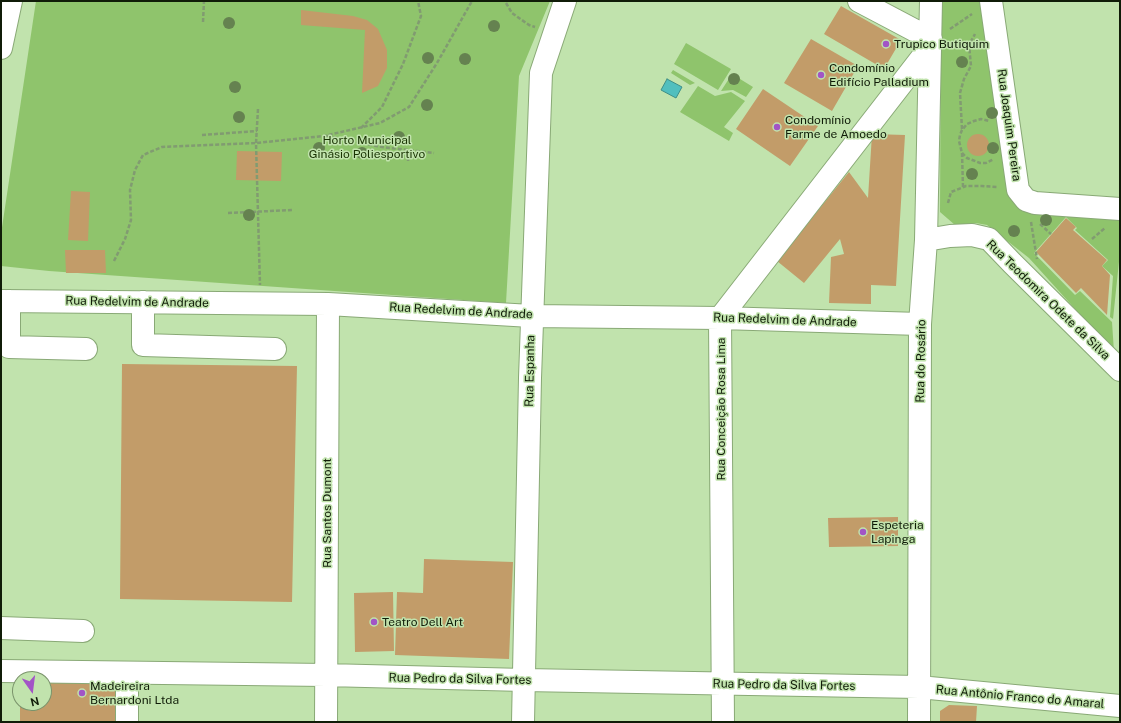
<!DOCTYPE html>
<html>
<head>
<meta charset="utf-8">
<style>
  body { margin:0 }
  #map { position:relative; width:1121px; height:723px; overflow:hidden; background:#c1e3ad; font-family:"Public Sans",sans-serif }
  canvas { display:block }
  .frame { position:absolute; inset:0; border:2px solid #101c08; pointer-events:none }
  .north { position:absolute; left:12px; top:671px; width:40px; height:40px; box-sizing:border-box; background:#c1e3ad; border:1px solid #7a936b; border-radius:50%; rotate:166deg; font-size:11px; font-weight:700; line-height:16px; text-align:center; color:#101c08 }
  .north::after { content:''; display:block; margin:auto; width:14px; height:18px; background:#a254c6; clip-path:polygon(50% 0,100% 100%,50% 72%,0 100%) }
</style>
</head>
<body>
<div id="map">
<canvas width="1121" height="723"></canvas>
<div class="frame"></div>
<div class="north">N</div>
</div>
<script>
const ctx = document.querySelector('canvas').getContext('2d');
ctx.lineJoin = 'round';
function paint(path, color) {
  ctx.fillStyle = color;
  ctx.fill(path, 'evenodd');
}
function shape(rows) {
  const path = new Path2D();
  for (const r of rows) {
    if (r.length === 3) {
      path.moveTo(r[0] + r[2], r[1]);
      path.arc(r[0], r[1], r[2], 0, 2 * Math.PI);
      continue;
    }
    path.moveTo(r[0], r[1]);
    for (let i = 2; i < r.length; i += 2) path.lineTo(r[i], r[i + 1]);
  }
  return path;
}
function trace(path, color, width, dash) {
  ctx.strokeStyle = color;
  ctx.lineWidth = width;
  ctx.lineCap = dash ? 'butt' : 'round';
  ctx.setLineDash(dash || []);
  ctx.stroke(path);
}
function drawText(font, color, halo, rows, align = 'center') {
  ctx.font = font + ' "Public Sans",sans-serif';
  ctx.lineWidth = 3;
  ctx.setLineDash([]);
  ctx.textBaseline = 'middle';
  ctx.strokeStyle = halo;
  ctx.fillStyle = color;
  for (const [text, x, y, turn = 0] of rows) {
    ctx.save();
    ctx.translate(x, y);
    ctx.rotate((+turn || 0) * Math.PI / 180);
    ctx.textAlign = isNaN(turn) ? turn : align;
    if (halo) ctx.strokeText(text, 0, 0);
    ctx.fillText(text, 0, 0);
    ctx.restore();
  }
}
const green = shape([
  [36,1,550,1,519,76,506,303,49,271,1,266,1,234],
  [941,1,982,1,1012,191,1120,213,1120,252,1113,319,1110,317,1113,276,1102,266,1108,260,1075,230,1077,228,1066,217,1034,253,1075,295,1080,291,1112,322,1114,352,1029,258,987,225,976,223,955,225,940,212],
  [686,43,731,69,718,90,674,64],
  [673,70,695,83,690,85,671,73],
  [732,74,753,87,746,97,733,90,721,91],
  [698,86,715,96,731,92,745,101,724,127,733,133,729,141,680,112]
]);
const water = shape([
  [667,79,682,87,676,98,661,90,667,79]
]);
const building = shape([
  [841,6,901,40,884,69,824,34],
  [301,10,353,16,367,20,378,29,387,50,387,68,378,86,362,93,365,30,301,25],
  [811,39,858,66,832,111,784,83],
  [763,89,818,126,790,166,736,129],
  [978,145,11],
  [872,134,905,135,896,286,871,285,871,304,829,303,831,257,844,254,840,239,804,283,777,261,849,172,868,198],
  [237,151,282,152,281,181,236,180],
  [71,191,90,192,88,241,68,240],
  [1066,218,1076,227,1073,230,1107,260,1102,266,1110,275,1107,315,1081,288,1076,293,1036,252],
  [65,250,105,250,106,273,66,273],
  [122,364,297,366,292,602,120,599],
  [898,517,898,546,829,547,828,518],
  [424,559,513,562,509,659,395,655,397,592,423,593],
  [393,592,394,651,355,652,354,593],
  [44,682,120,683,117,722,20,722,20,703,44,703],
  [949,705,977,706,976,722,940,722,940,711]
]);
const path = shape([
  [506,3,512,13,529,25,535,27],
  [203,22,204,1],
  [950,29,972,14],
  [258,109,256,143,260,285],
  [361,128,382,107,403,64,421,16,418,1],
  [962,129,960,93,964,79,971,66,969,45,975,34],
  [202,135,257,131],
  [327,136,382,147,434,153],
  [962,153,967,158,980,163,986,163,994,159],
  [408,161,409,151],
  [963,187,962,153,959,141,960,135,962,130,967,124,974,121,981,119,989,121],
  [948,203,951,192,966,186,982,186,998,187],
  [228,213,292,210],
  [1031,222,1037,259],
  [1040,224,1051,234],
  [1092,239,1105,228],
  [114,261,125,239,131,220,130,190,135,170,143,155,162,147,256,143,324,136,380,123,409,107,437,63,472,1]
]);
const minor = shape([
  [859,1,931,39],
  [991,1,1018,190,1026,200,1035,203,1120,209],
  [926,240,950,236,972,235,989,239,1012,263,1120,370],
  [1,301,328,304,531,316,720,318,920,324],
  [9,301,9,347,86,349],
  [143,302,143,345,275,349],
  [1,628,83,631],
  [1,671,326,675,524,680,919,687,1120,706],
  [127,722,127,674],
  [326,722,328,304],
  [523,722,530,378,541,73,565,1],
  [723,722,720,318,930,47],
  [919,722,920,324,926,240,931,1]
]);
const major = shape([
  [1,48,11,1]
]);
const trees = [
  [229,23],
  [494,26],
  [428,58],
  [465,59],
  [962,62],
  [734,79],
  [235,87],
  [427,105],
  [992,113],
  [239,117],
  [399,137],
  [319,148],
  [993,148],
  [362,153],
  [972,174],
  [249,215],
  [1046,220],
  [1014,231]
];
const markers = [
  [886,44,4,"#a254c6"],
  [821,75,4,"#a254c6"],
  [777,127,4,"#a254c6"],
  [863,532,4,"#a254c6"],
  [374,622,4,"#a254c6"],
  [82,693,4,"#a254c6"]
];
const poiNames = [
  ["Trupico Butiquim",894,44],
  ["Condomínio",829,68],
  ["Edifício Palladium",829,82],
  ["Condomínio",785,120],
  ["Farme de Amoedo",785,134],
  ["Espeteria",871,525],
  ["Lapinga",871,539],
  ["Teatro Dell Art",382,622],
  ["Madeireira",90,686],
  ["Bernardoni Ltda",90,700]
];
const streetNames = [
  ["Rua Joaquim Pereira",1009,125,82],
  ["Rua Teodomira Odete da Silva",1048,300,44],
  ["Rua Redelvim de Andrade",137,302,1],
  ["Rua Redelvim de Andrade",461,311,3],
  ["Rua Redelvim de Andrade",785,320,2],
  ["Rua do Rosário",921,361,-89],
  ["Rua Espanha",530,371,-89],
  ["Rua Conceição Rosa Lima",721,409,-90],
  ["Rua Santos Dumont",327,513,-90],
  ["Rua Pedro da Silva Fortes",460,679,1],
  ["Rua Pedro da Silva Fortes",784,685,1],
  ["Rua Antônio Franco do Amaral",1020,697,5]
];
const parkNames = [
  ["Horto Municipal",367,140],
  ["Ginásio Poliesportivo",367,154]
];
paint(green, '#8fc46c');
paint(water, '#51bfbe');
trace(water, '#3e8e87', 1);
paint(building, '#c29c69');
trace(minor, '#89a976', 24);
trace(major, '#89a976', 24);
trace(path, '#819b71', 2.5, [4, 2]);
trace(minor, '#fff', 22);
trace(major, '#fff', 22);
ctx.fillStyle = '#658250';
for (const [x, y] of trees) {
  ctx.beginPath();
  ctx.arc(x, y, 6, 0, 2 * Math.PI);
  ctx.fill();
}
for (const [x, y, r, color] of markers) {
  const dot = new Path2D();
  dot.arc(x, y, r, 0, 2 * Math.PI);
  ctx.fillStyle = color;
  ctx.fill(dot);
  trace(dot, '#c1e3ad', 1.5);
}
drawText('12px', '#101c08', '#c1e3ad', poiNames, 'left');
drawText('12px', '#101c08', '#c1e3ad', streetNames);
drawText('12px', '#193303', '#c1e3ad', parkNames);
</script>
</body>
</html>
